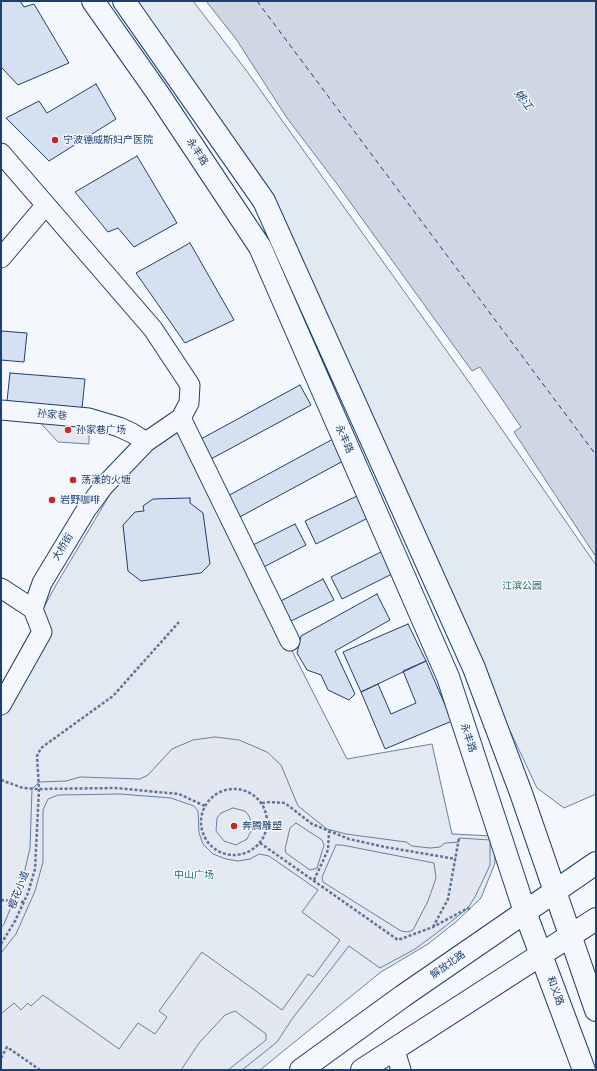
<!DOCTYPE html>
<html>
<head>
<meta charset="utf-8">
<style>
  body { margin:0 }
  #map { position:relative; width:597px; height:1071px; overflow:hidden; background:#f4f7fb; font-family:Arial,sans-serif }
  canvas { display:block }
  .frame { position:absolute; inset:0; border:2px solid #1d3f73; pointer-events:none }
</style>
</head>
<body>
<div id="map">
<canvas width="597" height="1071"></canvas>
<div class="frame"></div>
</div>
<script>
const ctx = document.querySelector('canvas').getContext('2d');
ctx.lineJoin = 'round';
function paint(path, color) {
  ctx.fillStyle = color;
  ctx.fill(path, 'evenodd');
}
function shape(rows) {
  const path = new Path2D();
  for (const r of rows) {
    if (r.length === 3) {
      path.moveTo(r[0] + r[2], r[1]);
      path.arc(r[0], r[1], r[2], 0, 2 * Math.PI);
      continue;
    }
    path.moveTo(r[0], r[1]);
    for (let i = 2; i < r.length; i += 2) path.lineTo(r[i], r[i + 1]);
  }
  return path;
}
function trace(path, color, width, dash) {
  ctx.strokeStyle = color;
  ctx.lineWidth = width;
  ctx.lineCap = dash ? 'butt' : 'round';
  ctx.setLineDash(dash || []);
  ctx.stroke(path);
}
function drawText(font, color, halo, rows, align = 'center') {
  ctx.font = font + ' Arial,"Noto Sans SC",sans-serif';
  ctx.lineWidth = 3;
  ctx.setLineDash([]);
  ctx.textBaseline = 'middle';
  ctx.strokeStyle = halo;
  ctx.fillStyle = color;
  for (const [text, x, y, turn = 0] of rows) {
    ctx.save();
    ctx.translate(x, y);
    ctx.rotate((+turn || 0) * Math.PI / 180);
    ctx.textAlign = isNaN(turn) ? turn : align;
    if (halo) ctx.strokeText(text, 0, 0);
    ctx.fillText(text, 0, 0);
    ctx.restore();
  }
}
const green = shape([
  [126,1,193,1,246,70,471,385,596,565,596,794,564,808,537,788,479,665,279,224,126,1],
  [178,427,347,759,432,744,452,834,493,836,495,863,481,898,457,921,428,944,381,972,260,1070,1,1070,1,686,56,585,121,476,178,427]
]);
const parking = shape([
  [89,411,89,444,58,442,36,418,89,411],
  [215,737,239,740,267,752,281,765,298,806,327,829,346,834,406,842,412,846,430,848,440,847,445,843,459,842,459,838,490,840,490,865,476,895,468,908,438,932,415,949,380,968,349,946,292,1019,277,1042,242,1070,228,1070,266,1040,266,1034,235,1011,225,1015,199,1043,181,1070,1,1070,1,1014,14,1003,21,1010,28,1003,31,1006,43,995,119,1049,138,1023,155,1034,167,1017,159,1011,202,952,282,1010,308,974,313,977,340,940,302,912,318,890,269,856,259,854,250,859,238,861,226,859,213,854,203,844,199,833,198,811,194,806,171,798,120,794,58,795,48,799,43,810,43,862,35,891,16,934,1,953,1,928,4,924,23,878,30,848,32,789,39,782,66,781,80,777,140,779,148,775,172,749,193,740,215,737],
  [233,808,245,811,249,816,253,827,247,839,236,845,224,841,216,831,217,818,221,813,233,808],
  [296,823,322,840,324,845,317,868,314,869,310,870,286,853,285,849,290,828,296,823],
  [336,845,342,845,434,863,436,878,428,901,413,930,408,932,401,931,323,882,322,877,336,845]
]);
const water = shape([
  [206,1,596,1,596,557,514,432,521,427,480,367,472,371,337,184,287,118,236,39,206,1]
]);
const ferry = shape([
  [257,1,596,455]
]);
const building = shape([
  [1,1,20,1,24,7,34,4,69,63,18,85,1,67,1,1],
  [96,84,116,119,49,161,6,118,39,101,47,113,96,84],
  [137,156,177,223,134,247,118,228,108,232,75,192,137,156],
  [190,243,234,320,185,343,136,273,190,243],
  [1,331,27,333,24,362,1,360,1,331],
  [10,373,85,379,82,408,7,401,10,373],
  [300,385,311,405,211,459,201,439,300,385],
  [333,439,345,460,236,519,224,498,333,439],
  [357,496,368,518,316,544,305,521,357,496],
  [190,498,190,503,203,513,210,564,201,573,141,581,128,571,123,525,135,512,144,511,143,506,153,499,190,498],
  [295,524,306,545,258,570,247,548,295,524],
  [385,550,396,572,342,599,331,577,385,550],
  [323,579,334,600,287,623,277,603,323,579],
  [377,594,390,620,335,651,355,694,349,700,328,690,321,675,307,670,297,653,301,636,377,594],
  [408,624,426,661,361,692,343,652,408,624],
  [426,661,452,721,385,749,361,692,378,684,391,714,416,703,403,671,426,661]
]);
const path = shape([
  [1,780,23,788,39,789,116,788,179,794,205,806],
  [234,822,33],
  [262,803,270,802,285,803,312,824,349,839,385,847,456,859],
  [260,843,398,940,433,927,468,908,470,910],
  [314,880,328,850,329,832],
  [1,900,24,902],
  [433,927,448,899,459,838],
  [1,944,15,921,28,893,35,869,39,789,37,756,41,748,113,696,179,622],
  [1,1058,7,1047,40,1070]
]);
const minor = shape([
  [1,153,153,329,190,385,189,403,181,418,290,641],
  [1,258,45,206],
  [1,410,89,418,119,427,132,433,146,442],
  [1,588,33,609],
  [1,705,42,632,33,609,42,583,86,510,103,487,146,442,181,418],
  [394,1048,401,1070]
]);
const major = shape([
  [93,1,157,92,260,247,448,677,525,912,584,1070],
  [124,1,264,201,474,668,521,793,596,1010],
  [301,1070,403,996,596,863],
  [362,1070,596,919]
]);
const markers = [
  [55,140,4,"#c62828"],
  [68,430,4,"#c62828"],
  [73,480,4,"#c62828"],
  [52,500,4,"#c62828"],
  [234,826,4,"#c62828"]
];
const poiNames = [
  ["宁波德威斯妇产医院",63,140],
  ["孙家巷广场",76,430],
  ["荡漾的火塘",81,480],
  ["岩野咖啡",60,500],
  ["奔腾雕塑",242,826]
];
const streetNames = [
  ["永丰路",197,152,57],
  ["孙家巷",52,415,6],
  ["永丰路",344,439,66],
  ["大桥街",63,547,-59],
  ["永丰路",468,738,72],
  ["樱花小道",19,890,-69],
  ["解放北路",448,965,-35],
  ["和义路",555,991,70]
];
const parkNames = [
  ["江滨公园",522,586],
  ["中山广场",194,875]
];
const waterNames = [
  ["姚江",523,100,54]
];
paint(green, '#e3e9f0');
trace(green, '#687fa3', 1);
paint(parking, '#e3e8f0');
trace(parking, '#687fa3', 1);
paint(water, '#cfd7e4');
trace(water, '#687fa3', 1);
trace(ferry, '#1d3f73', 1, [5, 4]);
paint(building, '#d5e0f0');
trace(building, '#1d3f73', 1);
trace(minor, '#1d3f73', 21);
trace(major, '#1d3f73', 24);
trace(path, '#5e769c', 2.5, [3, 2]);
trace(minor, '#f4f7fb', 19);
trace(major, '#f4f7fb', 22);
for (const [x, y, r, color] of markers) {
  const dot = new Path2D();
  dot.arc(x, y, r, 0, 2 * Math.PI);
  ctx.fillStyle = color;
  ctx.fill(dot);
  trace(dot, '#f4f7fb', 1.5);
}
drawText('10px', '#1d3f73', '#f4f7fb', poiNames, 'left');
drawText('10px', '#1d3f73', '#f4f7fb', streetNames);
drawText('10px', '#2c6c60', '#f4f7fb', parkNames);
drawText('italic 11px', '#1d3f73', '#f4f7fb', waterNames);
</script>
</body>
</html>
